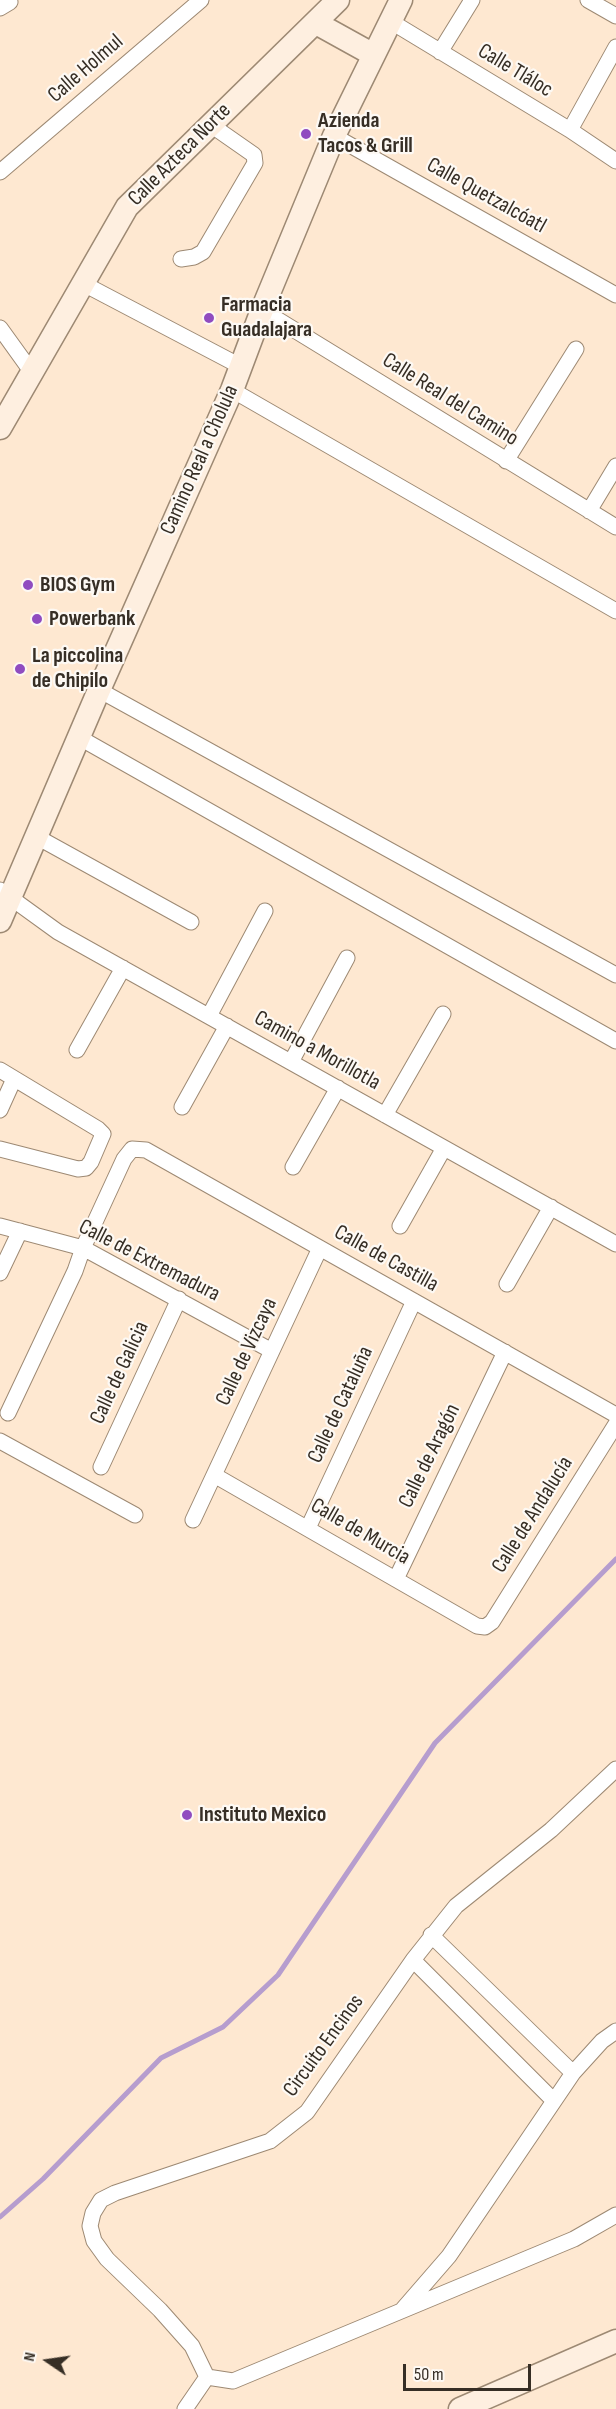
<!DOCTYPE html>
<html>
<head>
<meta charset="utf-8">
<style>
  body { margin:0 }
  #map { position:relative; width:616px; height:2409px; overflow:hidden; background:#fee8d1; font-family:"Sofia Sans Condensed",sans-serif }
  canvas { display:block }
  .north { position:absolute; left:18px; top:2331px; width:60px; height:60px; -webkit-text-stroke:4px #fdf9f4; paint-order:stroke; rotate:283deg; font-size:16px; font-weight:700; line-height:24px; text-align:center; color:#362e25 }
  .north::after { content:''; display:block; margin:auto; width:21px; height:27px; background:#362e25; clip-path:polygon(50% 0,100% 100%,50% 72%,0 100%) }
  .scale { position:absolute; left:403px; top:2364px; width:128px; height:27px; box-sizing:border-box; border:3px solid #362e25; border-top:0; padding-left:8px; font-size:18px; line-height:21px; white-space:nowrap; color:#362e25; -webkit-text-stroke:4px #fdf9f4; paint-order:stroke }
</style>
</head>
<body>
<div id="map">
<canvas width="616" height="2409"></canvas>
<div class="north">N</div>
<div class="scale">50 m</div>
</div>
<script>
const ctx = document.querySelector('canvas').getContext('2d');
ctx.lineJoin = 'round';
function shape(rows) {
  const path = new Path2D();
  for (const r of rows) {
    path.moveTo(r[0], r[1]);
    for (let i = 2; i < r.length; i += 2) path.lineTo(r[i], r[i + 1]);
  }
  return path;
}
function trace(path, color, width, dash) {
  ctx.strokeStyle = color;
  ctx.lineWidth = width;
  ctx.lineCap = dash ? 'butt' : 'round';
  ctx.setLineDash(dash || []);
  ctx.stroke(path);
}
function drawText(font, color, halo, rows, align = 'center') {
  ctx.font = font + ' "Sofia Sans Condensed",sans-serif';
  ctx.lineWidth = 4.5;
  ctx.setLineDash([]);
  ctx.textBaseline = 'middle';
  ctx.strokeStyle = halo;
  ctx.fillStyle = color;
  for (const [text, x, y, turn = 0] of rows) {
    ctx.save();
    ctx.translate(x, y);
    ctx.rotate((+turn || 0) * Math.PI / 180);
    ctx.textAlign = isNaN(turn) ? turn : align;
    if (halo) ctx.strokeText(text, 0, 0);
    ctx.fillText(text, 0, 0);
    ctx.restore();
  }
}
const stream = shape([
  [0,2217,43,2179,161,2058,223,2027,278,1975,435,1743,616,1559]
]);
const street = shape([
  [588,0,616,16],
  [0,8,10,2],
  [390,21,570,130,616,161],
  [440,52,472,0],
  [570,130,616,47],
  [334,136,616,295],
  [0,172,201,0],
  [181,259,194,257,203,252,255,163,254,155,211,125],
  [82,283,240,366],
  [262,310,616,527],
  [0,328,31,371],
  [232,390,616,611],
  [506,461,576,349],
  [589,511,616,466],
  [99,690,616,975],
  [80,738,616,1041],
  [37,837,191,922],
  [0,890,58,932,616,1244],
  [209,1016,265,911],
  [77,1050,123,968],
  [291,1062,347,958],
  [0,1070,98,1129,103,1134,91,1162,86,1168,78,1169,0,1149],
  [182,1107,227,1026],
  [0,1110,14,1079],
  [385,1115,443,1014],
  [293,1167,338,1088],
  [0,1226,83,1248,272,1351],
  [400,1226,444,1148],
  [0,1273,20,1231],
  [507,1284,551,1207],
  [8,1413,75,1271,83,1248,124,1159,132,1149,146,1150,616,1415],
  [0,1441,135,1515],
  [101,1467,179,1299],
  [214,1475,477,1626,485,1627,492,1622,616,1424],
  [193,1520,320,1248],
  [308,1528,414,1301],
  [396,1579,505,1352],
  [616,1769,551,1830,456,1906,413,1960,307,2112,270,2141,115,2193,101,2200,93,2213,90,2226,94,2241,107,2259,160,2310,192,2346,207,2377,233,2381,574,2239,616,2215],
  [431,1935,573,2073],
  [413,1960,554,2101],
  [403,2309,449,2256,573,2073,602,2041,616,2031],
  [185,2409,207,2377]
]);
const secondary = shape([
  [316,23,372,54],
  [0,428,127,207,338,0],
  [0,921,99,690,232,390,262,310,334,136,401,0],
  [460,2409,616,2341]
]);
const markers = [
  [306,134,6,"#904cc0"],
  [209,318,6,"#904cc0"],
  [28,585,6,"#904cc0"],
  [37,619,6,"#904cc0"],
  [20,669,6,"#904cc0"],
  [187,1815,6,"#904cc0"]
];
const streetNames = [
  ["Calle Holmul",86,69,-41],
  ["Calle Tláloc",515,71,31],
  ["Calle Azteca Norte",180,155,-45],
  ["Calle Quetzalcóatl",486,196,29],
  ["Calle Real del Camino",450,400,32],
  ["Camino Real a Cholula",200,460,-66],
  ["Camino a Morillotla",317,1051,29],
  ["Calle de Castilla",386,1259,29],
  ["Calle de Extremadura",149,1261,27],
  ["Calle de Vizcaya",247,1352,-65],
  ["Calle de Galicia",120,1373,-65],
  ["Calle de Cataluña",341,1405,-65],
  ["Calle de Aragón",430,1456,-64],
  ["Calle de Andalucía",533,1515,-58],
  ["Calle de Murcia",360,1532,30],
  ["Circuito Encinos",324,2046,-54]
];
const poiNames = [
  ["Azienda",318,121],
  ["Tacos & Grill",318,146],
  ["Farmacia",221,305],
  ["Guadalajara",221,330],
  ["BIOS Gym",40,585],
  ["Powerbank",49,619],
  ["La piccolina",32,656],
  ["de Chipilo",32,681],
  ["Instituto Mexico",199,1815]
];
trace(stream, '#b69dce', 5);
trace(street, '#9d8973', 17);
trace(secondary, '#9d8973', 25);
trace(street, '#fff', 15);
trace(secondary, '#feefe0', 22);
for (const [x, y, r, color] of markers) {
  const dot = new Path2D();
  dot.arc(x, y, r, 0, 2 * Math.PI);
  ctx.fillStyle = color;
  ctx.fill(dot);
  trace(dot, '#fdf9f4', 2);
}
drawText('22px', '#362e25', '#fdf9f4', streetNames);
drawText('bold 22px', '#362e25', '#fdf9f4', poiNames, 'left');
</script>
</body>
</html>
